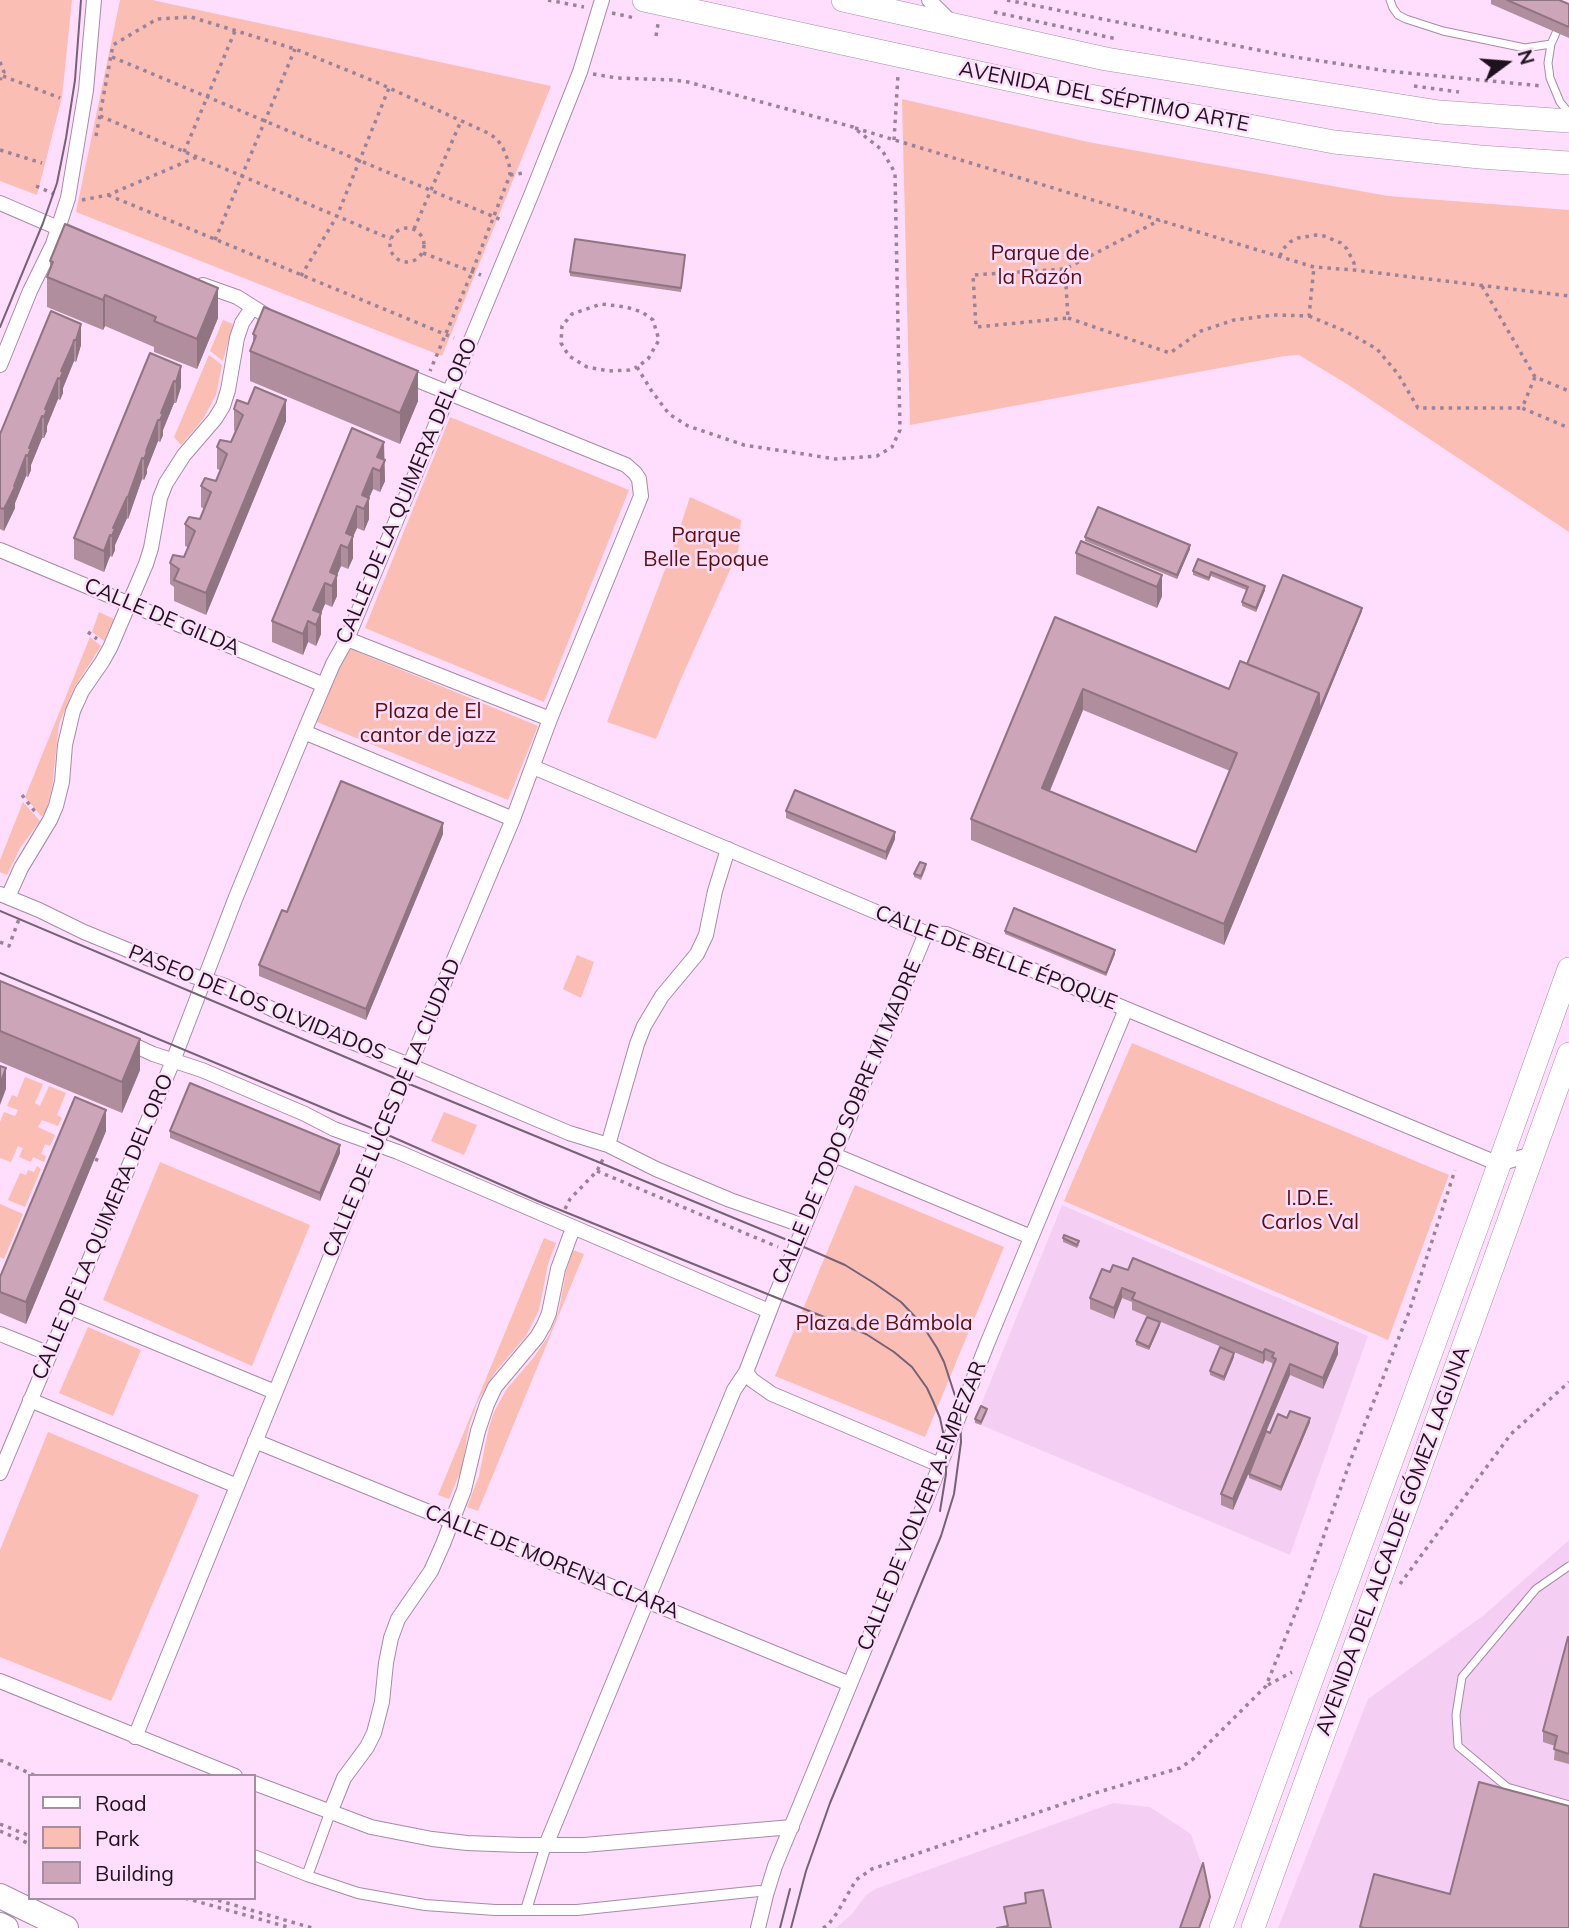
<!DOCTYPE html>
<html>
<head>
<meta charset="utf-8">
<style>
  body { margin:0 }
  #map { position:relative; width:1569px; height:1928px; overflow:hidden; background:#ffdefd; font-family:Mulish,sans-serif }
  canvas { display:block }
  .legend { position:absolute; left:28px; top:1774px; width:228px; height:126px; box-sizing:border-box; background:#ffdefd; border:2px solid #a58da3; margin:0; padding:9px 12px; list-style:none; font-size:21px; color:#1e131d }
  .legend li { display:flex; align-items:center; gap:14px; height:35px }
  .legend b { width:35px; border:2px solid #a58da3 }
  .north { position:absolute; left:1471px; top:28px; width:70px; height:70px; -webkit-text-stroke:5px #ffdefd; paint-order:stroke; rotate:74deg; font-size:19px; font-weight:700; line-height:28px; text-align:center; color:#1e131d }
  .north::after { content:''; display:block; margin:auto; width:24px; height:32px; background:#1e131d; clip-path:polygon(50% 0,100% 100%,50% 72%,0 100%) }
</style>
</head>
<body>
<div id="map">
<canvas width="1569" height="1928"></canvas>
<ul class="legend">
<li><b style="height:9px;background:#fff"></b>Road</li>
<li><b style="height:19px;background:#fabeb5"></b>Park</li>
<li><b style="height:19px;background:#cda5b8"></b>Building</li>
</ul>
<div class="north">N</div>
</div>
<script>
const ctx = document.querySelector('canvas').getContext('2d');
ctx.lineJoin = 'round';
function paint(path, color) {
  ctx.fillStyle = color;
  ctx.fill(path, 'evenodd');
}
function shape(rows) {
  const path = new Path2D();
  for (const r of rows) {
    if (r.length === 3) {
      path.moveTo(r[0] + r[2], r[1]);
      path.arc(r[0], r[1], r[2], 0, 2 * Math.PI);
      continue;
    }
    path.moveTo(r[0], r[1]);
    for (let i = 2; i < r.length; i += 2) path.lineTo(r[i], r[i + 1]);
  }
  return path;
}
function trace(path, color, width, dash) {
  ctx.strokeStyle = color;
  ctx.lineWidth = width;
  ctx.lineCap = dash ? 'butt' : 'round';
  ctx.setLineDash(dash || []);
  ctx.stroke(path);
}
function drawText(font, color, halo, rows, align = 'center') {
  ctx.font = font + ' Mulish,sans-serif';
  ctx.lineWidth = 5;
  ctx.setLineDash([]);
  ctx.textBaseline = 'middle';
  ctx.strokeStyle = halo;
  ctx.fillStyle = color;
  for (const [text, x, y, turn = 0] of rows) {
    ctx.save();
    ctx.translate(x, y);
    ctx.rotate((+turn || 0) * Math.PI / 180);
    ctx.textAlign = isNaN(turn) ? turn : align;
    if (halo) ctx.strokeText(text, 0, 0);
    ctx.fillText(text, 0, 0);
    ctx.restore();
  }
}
const built = shape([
  [1062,1205,1368,1336,1290,1555,974,1422],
  [1569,1540,1569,1928,1278,1928,1368,1699,1484,1615],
  [1113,1803,1150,1807,1191,1834,1204,1871,1200,1928,836,1928,852,1914,866,1895,875,1889]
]);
const green = shape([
  [0,0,72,0,62,97,37,195,0,181],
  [120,0,152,0,551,86,442,356,76,212],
  [902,99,1088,142,1388,196,1569,210,1569,532,1347,384,1299,355,1285,356,910,425],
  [223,320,233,324,223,361,210,351],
  [209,355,222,365,216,395,203,419,181,445,174,437],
  [450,417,629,490,544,702,365,628],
  [690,497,741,520,738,552,680,681,656,739,607,722,671,554],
  [99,612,114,619,104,641,92,632],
  [90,637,101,646,74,688,59,724,52,788,46,811,42,817,25,797],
  [348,648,538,726,508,800,317,722],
  [23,802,40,821,20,848,7,875,0,872,0,860],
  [577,955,594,962,581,998,563,989],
  [1132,1043,1449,1175,1388,1340,1064,1201],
  [25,1077,43,1084,35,1103,40,1106,49,1086,66,1093,57,1115,62,1118,58,1126,42,1120,38,1127,55,1135,50,1146,45,1144,41,1154,46,1156,44,1162,33,1157,31,1162,19,1157,23,1148,18,1146,11,1162,0,1158,0,1122,4,1112,15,1116,18,1110,7,1106,12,1095,17,1097],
  [444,1112,477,1125,464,1155,431,1141],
  [160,1162,310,1225,252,1366,103,1300],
  [37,1166,41,1169,25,1207,8,1200,20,1173,26,1175,28,1170,34,1172],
  [855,1185,1004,1247,925,1437,775,1376],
  [0,1204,23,1214,4,1259,0,1257],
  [544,1238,556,1243,548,1264,539,1310,526,1336,496,1371,478,1401,469,1426,462,1468,449,1499,438,1495],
  [573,1250,584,1254,478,1511,467,1507,479,1476,489,1427,494,1412,506,1390,534,1357,549,1335,559,1310,566,1272],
  [88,1327,141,1350,113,1416,59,1393],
  [48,1432,199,1495,111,1701,0,1657,0,1550]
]);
const path = shape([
  [548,0,584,7],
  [1007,0,1288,56,1387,71,1542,86],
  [994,12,1117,39],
  [612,13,635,18],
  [656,36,658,24],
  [112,57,504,221],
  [0,62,4,72,0,80],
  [593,74,617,78,674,80,688,82,853,127,882,150,895,173,900,430,892,447,877,456,836,459,744,445,688,426,669,414,651,390,637,367,648,359,659,340,653,320,642,312,626,307,601,304,572,314,562,326,561,343,569,356,587,367,609,371,629,370,637,367],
  [3,76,60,98],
  [1414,86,1459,92],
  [100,116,391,239],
  [855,128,1314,267,1354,270,1569,296],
  [96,136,113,45,157,19,191,17,295,49,376,82,488,133,497,139,503,148,509,163,510,175,472,272,430,371],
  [894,140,898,75],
  [0,150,42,163],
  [184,152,235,31],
  [510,175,524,173],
  [36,186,54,194],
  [108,195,454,338],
  [82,200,108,195,197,157],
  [407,245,17],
  [414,229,461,121],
  [215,240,295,49],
  [423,253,481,275],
  [1280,256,1283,249,1290,242,1298,238,1316,235,1324,236,1341,243,1347,249,1354,263,1354,270],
  [1065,269,1068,318,976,327,973,275,1065,269,1160,220],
  [301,276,337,216,389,88],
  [1482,286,1535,377,1569,391],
  [1309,316,1345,331,1377,349,1398,374,1418,408,1522,408],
  [1068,318,1170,353,1201,331,1234,320,1274,315,1309,316,1314,267],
  [1535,377,1522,408,1569,428],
  [88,632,97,639],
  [22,795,36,813],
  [0,942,9,946,19,919],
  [95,1159,102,1162],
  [597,1171,778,1247],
  [565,1209,570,1199,597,1171,604,1157],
  [1400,1584,1511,1434,1569,1382],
  [1268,1685,1292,1672],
  [0,1760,36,1776],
  [0,1824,30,1836],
  [0,1831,30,1844],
  [185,1898,291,1928],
  [210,1898,312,1928],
  [823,1928,828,1925,837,1913,856,1880,872,1869,1092,1794,1180,1768,1192,1760,1266,1686,1305,1589,1351,1459,1409,1312,1455,1170]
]);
const service = shape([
  [1390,0,1393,8,1398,15,1406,19,1443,31,1525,48,1551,44],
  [1560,24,1551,44,1548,63,1550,78,1560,102,1569,113],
  [1569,1566,1536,1589,1462,1677,1456,1715,1458,1746,1507,1787,1569,1805]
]);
const pedestrian = shape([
  [254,1855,307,1876,358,1893,425,1905,495,1910,577,1910,759,1891],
  [307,1876,330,1813],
  [526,1910,546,1845]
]);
const minor = shape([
  [929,0,951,22],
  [0,203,79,237],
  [203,285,237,297,278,323],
  [0,365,30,291,53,244,68,198,86,90,94,0],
  [0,550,324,685],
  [347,639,550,719],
  [304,732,513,819],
  [533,767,926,933,946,934,1499,1164,1532,1154],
  [0,894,39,910,84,932,184,973,225,986,280,1013,409,1065,569,1133,608,1145,656,1169,730,1200,804,1226],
  [8,897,21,868,50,820,56,806,62,782,65,745,73,711,82,691,102,662,110,648,146,564,151,548,160,498,166,483,184,455,215,419,223,406,228,390,237,338,242,323,252,308],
  [125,1041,153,1054,202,1070,305,1114,334,1129,398,1152,769,1311],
  [608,1145,637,1044,644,1026,662,996,697,954,706,935,715,891,728,849],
  [834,1155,1031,1237],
  [69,1307,275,1392],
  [0,1334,50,1354],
  [746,1372,752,1380,772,1394,940,1465],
  [30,1400,237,1486],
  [255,1441,850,1684],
  [0,1473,173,1061,236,897,304,732,333,664,347,639,532,193,580,72,602,0],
  [0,1681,235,1776],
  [135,1737,376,1145,513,819,550,719,641,496,639,479,635,473,626,465,400,373],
  [254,1783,371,1827,432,1839,467,1843,520,1845,584,1845,792,1827],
  [330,1813,344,1778,367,1747,374,1733,382,1702,386,1663,391,1638,398,1619,431,1571,443,1544,464,1490,478,1431,487,1404,495,1387,537,1337,544,1325,549,1313,558,1269,573,1228],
  [546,1845,734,1390,746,1372,775,1297,926,933],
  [758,1928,766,1895,775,1866,933,1483,987,1344,1126,1009]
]);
const primary = shape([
  [644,0,1053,89,1334,142,1480,157,1569,163],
  [843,0,1106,59,1439,112,1569,121],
  [1386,1562,1569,1054],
  [1342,1596,1481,1215,1569,969],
  [1221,1928,1261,1818],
  [1253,1928,1305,1784]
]);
const trunk = shape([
  [0,1896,66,1928],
  [0,1925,6,1928]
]);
const tram = shape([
  [0,327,43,223,57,183,66,138,75,80,81,0],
  [0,911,402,1081,797,1244,845,1265,874,1283,901,1302,921,1323,937,1348,944,1362,960,1411,961,1442,954,1494,941,1536,830,1803,806,1871,791,1928],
  [0,973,381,1132,538,1201,866,1334,894,1352,912,1367,927,1388,933,1401,940,1418,946,1446,946,1474,940,1511],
  [780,1928,790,1889]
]);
const primaryBridge = shape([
  [1305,1784,1386,1562],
  [1261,1818,1342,1596]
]);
const wall = shape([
  [1491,0,1559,0,1569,4,1569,38,1491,4],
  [685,259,681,292,570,276,570,272],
  [50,261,218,318,197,369,154,352,154,347,105,326,103,330,47,307,47,277,50,270],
  [51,311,81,345,76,362,74,361,63,388,63,393,60,400,58,399,47,426,47,431,44,438,42,438,31,465,31,470,28,477,26,476,15,503,15,508,4,531,0,529,0,434],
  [253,334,418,401,400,444,250,381,250,351,253,345],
  [150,353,181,387,176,403,174,403,163,430,163,435,160,442,158,441,147,469,147,473,144,480,142,479,128,519,127,518,115,545,115,550,112,557,110,556,104,572,74,559,74,538],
  [234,409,286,421,206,615,174,601,174,587,170,584,170,563,184,557,188,547,185,546,185,524,200,519,204,509,201,507,201,486,216,481,220,470,217,469,217,447,231,442,236,432,234,430],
  [352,428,384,459,385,481,380,492,373,489,369,498,369,519,364,531,357,528,353,537,353,558,348,569,341,566,337,575,337,596,332,607,325,604,321,613,321,634,316,646,308,642,303,655,272,642,272,621],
  [1085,537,1190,549,1177,579,1085,541],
  [1076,553,1162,575,1162,596,1157,608,1076,574],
  [1198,559,1265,590,1256,612,1242,606,1242,602,1246,590,1211,576,1209,581,1193,575,1193,571],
  [1362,611,1224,945,971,840,971,819,1055,617,1229,689,1247,664],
  [1083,710,1230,771,1196,852,1050,791],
  [786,811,895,839,886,860,786,818],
  [443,834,366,1020,259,976,259,965],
  [926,868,921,880,914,877,914,874],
  [1005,931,1115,954,1106,976,1005,934],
  [0,981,140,1070,122,1113,0,1062],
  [106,1131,26,1324,0,1313,0,1277],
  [170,1131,340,1153,320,1201,170,1138],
  [1063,1238,1079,1245,1077,1248,1063,1242],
  [1102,1269,1338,1354,1323,1389,1290,1375,1233,1510,1221,1505,1221,1494,1273,1369,1272,1363,1265,1360,1263,1364,1132,1310,1132,1302,1122,1298,1114,1319,1090,1309,1090,1298],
  [1160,1325,1149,1350,1136,1345,1136,1341],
  [1234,1357,1224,1381,1210,1375,1210,1371],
  [987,1412,981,1425,975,1423,975,1419],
  [1287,1418,1310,1422,1281,1491,1249,1478,1249,1474,1270,1433],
  [1569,1637,1569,1764,1554,1760,1555,1746,1543,1742,1543,1731]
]);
const shadedWall = shape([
  [218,288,218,318,197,369,197,339],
  [105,295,105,326,103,330,103,300],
  [81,324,81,345,76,362,76,340],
  [74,340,74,361,63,388,63,393,60,400,60,379,61,371],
  [181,366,181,387,176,403,176,382],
  [418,371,418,401,400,444,400,413],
  [58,378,58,399,47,426,47,431,44,438,44,417,45,409],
  [174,381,174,403,163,430,163,435,160,442,161,413],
  [286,400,286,421,206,615,206,593],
  [42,416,42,438,31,465,31,470,28,477,28,456,29,448],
  [158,420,158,441,147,469,147,473,144,480,144,459,146,451],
  [384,442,385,481,380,492,380,471,377,457],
  [26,455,26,476,15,503,15,508,4,531,4,509],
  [142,458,142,479,128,519,128,497],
  [373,468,373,489,369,498,369,519,364,531,364,509,362,495],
  [127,497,127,518,115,545,115,550,112,557,112,536,113,528],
  [357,506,357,528,353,537,353,558,348,569,348,548,346,533],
  [110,535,110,556,104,572,104,551],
  [341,545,341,566,337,575,337,596,332,607,332,586,330,572],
  [1190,545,1190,549,1177,579,1177,575],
  [1162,575,1162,596,1157,608,1157,587],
  [325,583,325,604,316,625,313,610],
  [1265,586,1265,590,1256,612,1256,608],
  [1362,608,1362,611,1224,945,1224,924,1319,693],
  [321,613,321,634,316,646,316,625],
  [308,621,308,642,303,655,303,634],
  [1083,689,1083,710,1042,809,1042,788],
  [443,823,443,834,366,1020,366,1009],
  [895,832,895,839,886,860,886,852],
  [1115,950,1115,954,1106,976,1106,973],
  [140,1039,140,1070,122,1113,122,1082],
  [6,1068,6,1089,0,1105,0,1084],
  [106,1110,106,1131,26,1324,26,1302],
  [340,1145,340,1153,320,1201,320,1193],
  [1122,1288,1122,1298,1114,1319,1114,1308],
  [1160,1322,1160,1325,1149,1350,1149,1347],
  [1338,1343,1338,1354,1323,1389,1323,1378],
  [1265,1349,1265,1360,1263,1364,1263,1353],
  [1234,1353,1234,1357,1224,1381,1224,1377],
  [1290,1364,1290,1375,1233,1510,1233,1499],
  [1310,1418,1310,1422,1281,1491,1281,1487],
  [1210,1897,1210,1901,1200,1928,1199,1928]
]);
const building = shape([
  [1507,0,1559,0,1569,4,1569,27,1507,0],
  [65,224,218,288,197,339,154,321,156,317,105,295,103,300,47,277,53,262,50,261,65,224],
  [575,239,685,255,681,288,570,272,575,239],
  [264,307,418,371,400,413,250,351,256,336,253,334,264,307],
  [51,311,81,324,76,340,74,340,73,344,61,371,63,372,60,379,58,378,45,409,47,410,44,417,42,416,29,448,31,448,28,456,26,455,14,486,15,487,4,509,0,508,0,434,51,311],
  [150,353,181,366,176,382,174,381,161,413,163,414,160,420,158,420,146,451,147,452,144,459,142,458,128,497,127,497,113,528,115,528,112,536,110,535,104,551,74,538,150,353],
  [255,387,286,400,206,593,174,580,179,569,170,563,173,555,184,557,195,531,185,524,189,517,200,519,211,492,201,486,205,478,216,481,227,454,217,447,220,440,231,442,243,415,234,409,237,400,248,404,255,387],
  [352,428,384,442,377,457,385,460,380,471,373,468,362,495,369,498,364,509,357,506,346,533,353,536,348,548,341,545,330,572,337,575,332,586,325,583,313,610,321,613,316,625,308,621,303,634,272,621,352,428],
  [1098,507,1190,545,1177,575,1085,537,1098,507],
  [1081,541,1162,575,1157,587,1076,553,1081,541],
  [1198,559,1265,586,1256,608,1242,602,1248,587,1211,572,1209,578,1193,571,1198,559],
  [1283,575,1362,608,1319,711,1319,693,1247,664,1283,575],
  [1055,617,1229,689,1240,661,1319,693,1224,924,971,819,1055,617],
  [1083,689,1237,753,1196,852,1042,788,1083,689],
  [341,781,443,823,366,1009,259,965,282,910,287,912,341,781],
  [795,790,895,832,886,852,786,811,795,790],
  [920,862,926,864,921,876,914,874,920,862],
  [1014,908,1115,950,1106,973,1005,931,1014,908],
  [0,981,140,1039,122,1082,0,1031,0,981],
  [0,1066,6,1068,0,1084,0,1066],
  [190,1083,340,1145,320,1193,170,1131,190,1083],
  [75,1097,106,1110,26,1302,0,1292,0,1277,75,1097],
  [1064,1235,1079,1241,1077,1245,1063,1238,1064,1235],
  [1133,1258,1338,1343,1323,1378,1290,1364,1233,1499,1221,1494,1276,1359,1272,1357,1274,1353,1265,1349,1263,1353,1132,1299,1135,1293,1122,1288,1114,1308,1090,1298,1102,1269,1110,1272,1113,1265,1128,1270,1133,1258],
  [1147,1317,1160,1322,1149,1347,1136,1341,1147,1317],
  [1220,1347,1234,1353,1224,1377,1210,1371,1220,1347],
  [981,1406,987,1409,981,1422,975,1419,981,1406],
  [1290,1411,1310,1418,1281,1487,1249,1474,1266,1431,1270,1433,1278,1414,1287,1418,1290,1411],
  [1568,1637,1569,1637,1569,1754,1554,1749,1557,1736,1543,1731,1568,1637],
  [1479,1782,1569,1806,1569,1928,1365,1928,1360,1927,1374,1874,1450,1894,1479,1782],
  [1203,1863,1210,1897,1199,1928,1180,1928,1203,1863],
  [1043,1890,1051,1928,997,1928,1008,1926,1004,1907,1026,1903,1025,1893,1043,1890]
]);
const streetNames = [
  ["AVENIDA DEL SÉPTIMO ARTE",1104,97,11],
  ["CALLE DE LA QUIMERA DEL ORO",407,491,-67],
  ["CALLE DE GILDA",162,617,23],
  ["CALLE DE BELLE ÉPOQUE",996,958,21],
  ["PASEO DE LOS OLVIDADOS",257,1003,22],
  ["CALLE DE LUCES DE LA CIUDAD",392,1108,-67],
  ["CALLE DE TODO SOBRE MI MADRE",847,1122,-67],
  ["CALLE DE LA QUIMERA DEL ORO",103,1227,-67],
  ["CALLE DE VOLVER A EMPEZAR",922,1506,-68],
  ["AVENIDA DEL ALCALDE GÓMEZ LAGUNA",1393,1541,-70],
  ["CALLE DE MORENA CLARA",552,1562,22]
];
const parkNames = [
  ["Parque de",1040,254],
  ["la Razón",1040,278],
  ["Parque",706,536],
  ["Belle Epoque",706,560],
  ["Plaza de El",428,712],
  ["cantor de jazz",428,736],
  ["I.D.E.",1310,1199],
  ["Carlos Val",1310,1223],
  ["Plaza de Bámbola",884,1324]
];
paint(built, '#f5cff3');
paint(green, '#fabeb5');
trace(service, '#a78aa6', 9);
trace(pedestrian, '#a78aa6', 12);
trace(minor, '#a78aa6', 16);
trace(primary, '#a78aa6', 24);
trace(trunk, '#a78aa6', 26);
trace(path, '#9a8399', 3.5, [3.5, 5]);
trace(service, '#fff', 7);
trace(pedestrian, '#fff', 10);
trace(minor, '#fff', 14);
trace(primary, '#fff', 23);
trace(trunk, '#fff', 24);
trace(tram, '#756274', 2);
trace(primaryBridge, '#a78aa6', 24, []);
trace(primaryBridge, '#fff', 23);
paint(wall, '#b08e9e');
paint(shadedWall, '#907481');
paint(building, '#cda5b8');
trace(building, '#907481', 2);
drawText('21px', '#1e131d', '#ffdefd', streetNames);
drawText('21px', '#5b100e', '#ffdefd', parkNames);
</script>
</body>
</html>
